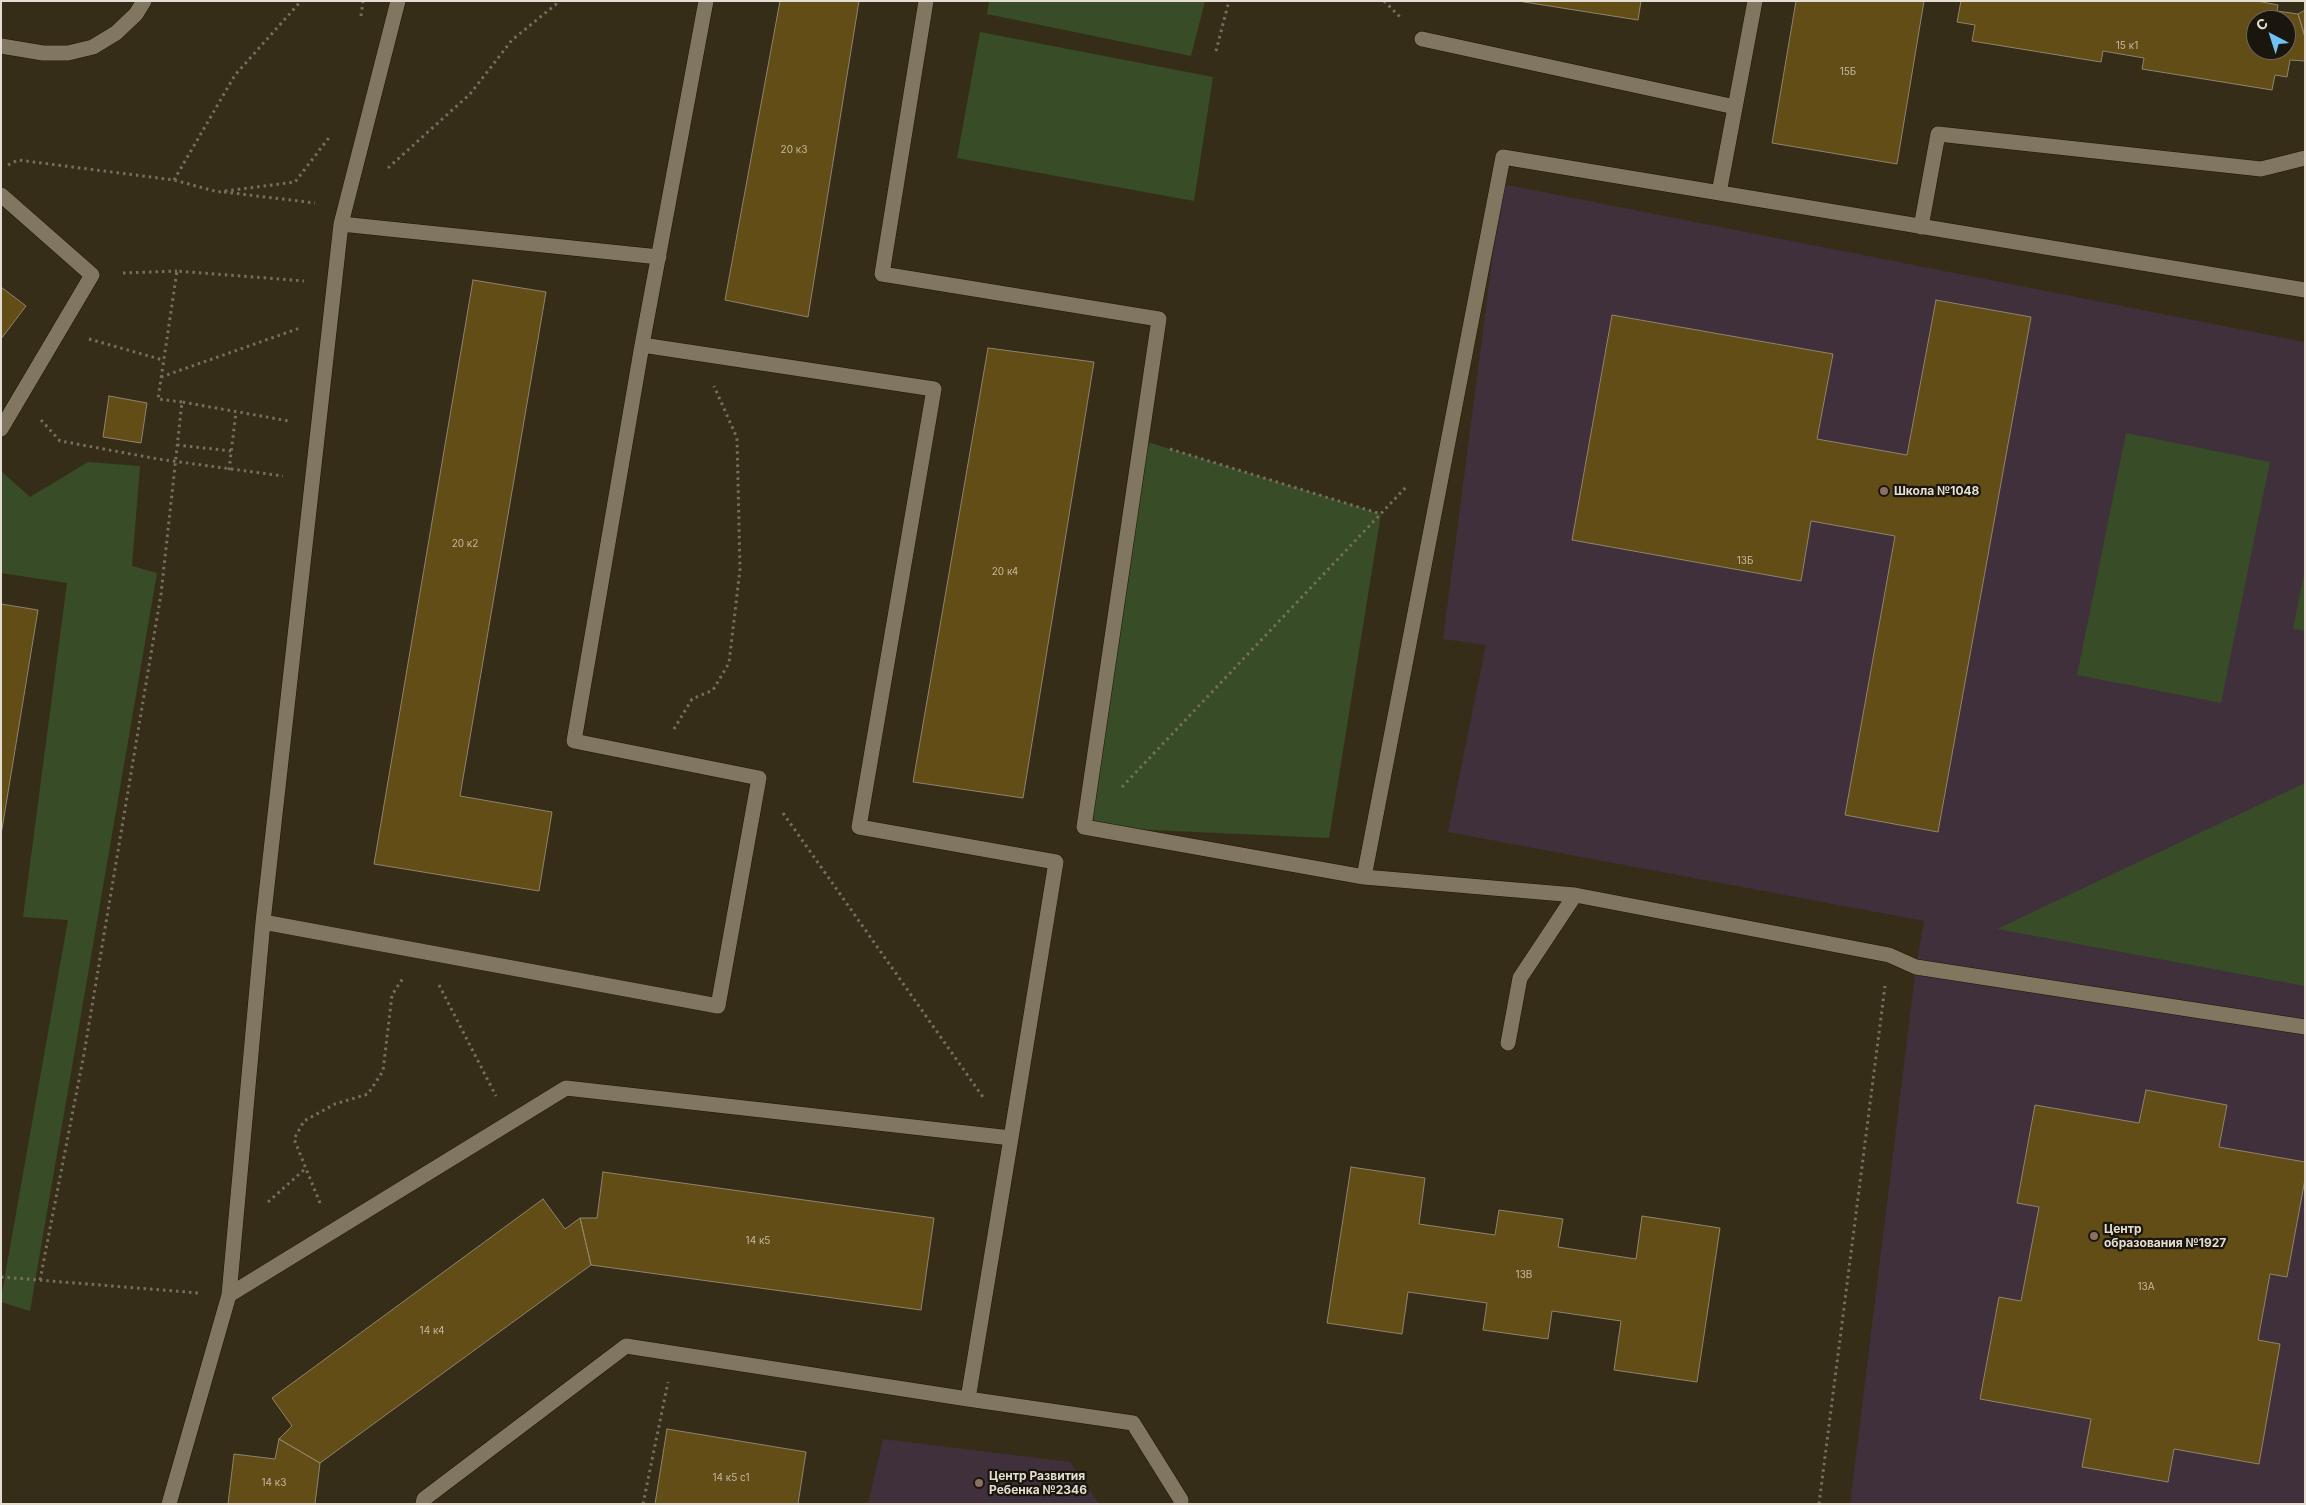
<!DOCTYPE html>
<html>
<head>
<meta charset="utf-8">
<style>
  body { margin:0 }
  #map { position:relative; width:2306px; height:1505px; overflow:hidden; background:#362d19; font-family:Inter,sans-serif }
  canvas { display:block }
  .frame { position:absolute; inset:0; border:2px solid #e4ded2; pointer-events:none }
  .north { position:absolute; left:2246px; top:10px; width:50px; height:50px; box-sizing:border-box; background:#1a160d; border:1px solid #6b665c; border-radius:50%; rotate:320deg; font-size:14px; font-weight:700; line-height:20px; text-align:center; color:#e4ded2 }
  .north::after { content:''; display:block; margin:auto; width:18px; height:22px; background:#72c1f5; clip-path:polygon(50% 0,100% 100%,50% 72%,0 100%) }
</style>
</head>
<body>
<div id="map">
<canvas width="2306" height="1505"></canvas>
<div class="frame"></div>
<div class="north">С</div>
</div>
<script>
const ctx = document.querySelector('canvas').getContext('2d');
ctx.lineJoin = 'round';
function paint(path, color) {
  ctx.fillStyle = color;
  ctx.fill(path, 'evenodd');
}
function shape(rows) {
  const path = new Path2D();
  for (const r of rows) {
    path.moveTo(r[0], r[1]);
    for (let i = 2; i < r.length; i += 2) path.lineTo(r[i], r[i + 1]);
  }
  return path;
}
function trace(path, color, width, dash) {
  ctx.strokeStyle = color;
  ctx.lineWidth = width;
  ctx.lineCap = dash ? 'butt' : 'round';
  ctx.setLineDash(dash || []);
  ctx.stroke(path);
}
function drawText(font, color, halo, rows, align = 'center') {
  ctx.font = font + ' Inter,sans-serif';
  ctx.lineWidth = 4.5;
  ctx.setLineDash([]);
  ctx.textBaseline = 'middle';
  ctx.strokeStyle = halo;
  ctx.fillStyle = color;
  for (const [text, x, y, turn = 0] of rows) {
    ctx.save();
    ctx.translate(x, y);
    ctx.rotate((+turn || 0) * Math.PI / 180);
    ctx.textAlign = isNaN(turn) ? turn : align;
    if (halo) ctx.strokeText(text, 0, 0);
    ctx.fillText(text, 0, 0);
    ctx.restore();
  }
}
const education = shape([
  [1502,184,2305,342,2305,1504,1850,1504,1916,967,1924,921,1448,832,1486,645,1443,639],
  [883,1439,1070,1462,1099,1504,868,1504]
]);
const green = shape([
  [989,1,1205,1,1191,56,987,14],
  [980,32,1213,77,1194,201,957,158],
  [2126,433,2270,462,2221,703,2077,675],
  [1141,440,1381,514,1329,838,1084,827],
  [88,462,140,466,132,566,157,573,30,1311,1,1302,1,1298,68,920,23,917,67,583,1,573,1,471,30,497],
  [2305,568,2305,631,2293,629],
  [2305,783,2305,986,1997,929]
]);
const building = shape([
  [780,1,859,1,808,317,725,300,780,1],
  [1518,1,1641,1,1638,20,1518,1],
  [1796,1,1924,1,1897,164,1772,143,1796,1],
  [1961,1,2257,1,2278,5,2277,11,2298,14,2305,37,2305,61,2290,60,2287,77,2275,75,2272,90,2142,69,2144,58,2103,51,2101,62,1972,41,1975,25,1957,22,1961,1],
  [2256,20,2286,20,2286,50,2256,50,2256,20],
  [2305,10,2305,37,2298,14,2305,10],
  [473,280,546,292,460,796,552,812,539,891,374,864,473,280],
  [1,287,26,306,1,339,1,287],
  [1936,300,2031,317,1938,832,1845,815,1895,536,1811,521,1801,581,1572,540,1612,315,1833,354,1817,439,1907,455,1936,300],
  [988,348,1094,362,1023,798,913,782,988,348],
  [109,396,147,403,141,443,103,437,109,396],
  [1,604,38,610,1,835,1,604],
  [2146,1090,2227,1105,2219,1147,2305,1162,2305,1179,2287,1277,2270,1274,2258,1340,2280,1344,2259,1464,2174,1449,2168,1482,2082,1467,2091,1419,1980,1399,1999,1297,2021,1301,2039,1207,2017,1203,2035,1105,2139,1123,2146,1090],
  [1351,1167,1425,1178,1419,1224,1495,1235,1499,1210,1563,1219,1558,1247,1636,1259,1642,1216,1720,1228,1697,1382,1614,1370,1621,1321,1552,1311,1548,1339,1483,1330,1487,1303,1408,1292,1402,1334,1327,1323,1351,1167],
  [603,1172,934,1218,921,1310,591,1265,580,1218,597,1218,603,1172],
  [543,1199,565,1229,580,1218,591,1265,320,1463,279,1439,292,1426,272,1398,543,1199],
  [667,1429,806,1452,798,1504,655,1504,667,1429],
  [279,1439,320,1463,315,1504,228,1504,234,1454,275,1459,279,1439]
]);
const path = shape([
  [1384,1,1402,19],
  [361,16,363,1],
  [1216,51,1229,1],
  [8,165,18,160,174,180,218,192,295,182,331,135],
  [388,168,470,94,512,40,560,1],
  [174,180,235,75,301,1],
  [224,192,315,203],
  [123,273,177,271],
  [89,339,163,360],
  [161,377,300,328],
  [182,402,158,399,177,271,304,281],
  [41,420,60,441,66,442,158,459,283,476],
  [177,445,231,451],
  [1170,449,1381,514],
  [229,470,236,412],
  [674,729,692,699,713,690,729,663,740,569,737,438,714,386],
  [1122,787,1408,485],
  [783,813,985,1100],
  [439,985,496,1096],
  [268,1202,306,1168],
  [320,1203,294,1139,304,1121,335,1104,368,1094,383,1071,392,995,403,978],
  [1,1277,199,1293],
  [40,1280,84,1054,161,594,182,402,289,421],
  [643,1504,668,1382],
  [1819,1504,1885,986]
]);
const minor = shape([
  [926,1,882,274,1159,319,1084,827,1364,877,1575,895,1889,955,1916,967,2305,1027],
  [1422,39,1735,107],
  [1,46,43,53,68,53,93,47,116,33,136,14,144,1],
  [1719,193,1755,1],
  [1,195,92,275,1,429],
  [341,224,659,257],
  [1921,227,1938,134,2261,169,2305,158],
  [642,345,706,1],
  [1364,877,1503,157,2305,290],
  [263,922,341,224,398,1],
  [1508,1043,1520,978,1575,895],
  [229,1295,263,922,718,1006,759,778,574,741,642,345,934,389,859,827,1056,862,1011,1138],
  [968,1399,1133,1423,1181,1500,1181,1504],
  [169,1504,229,1295,566,1088,1011,1138,968,1399,626,1346,424,1499,423,1504]
]);
const markers = [
  [1884,491,5,"#8d6e63"],
  [2094,1236,5,"#8d6e63"],
  [979,1483,5,"#8d6e63"]
];
const numberNames = [
  ["15 к1",2127,46],
  ["15Б",1848,72],
  ["20 к3",794,150],
  ["20 к2",465,544],
  ["13Б",1745,561],
  ["20 к4",1005,572],
  ["14 к5",758,1241],
  ["13В",1524,1275],
  ["13А",2146,1287],
  ["14 к4",432,1331],
  ["14 к5 с1",731,1478],
  ["14 к3",274,1483]
];
const poiNames = [
  ["Школа №1048",1894,491],
  ["Центр",2104,1229],
  ["образования №1927",2104,1243],
  ["Центр Развития",989,1476],
  ["Ребенка №2346",989,1490]
];
paint(education, '#3f303c');
paint(green, '#374c27');
paint(building, '#634d16');
trace(building, '#8e846d', 1);
trace(minor, '#1d1503', 16);
trace(path, '#776f5e', 3, [2.5, 4]);
trace(minor, '#817760', 15);
for (const [x, y, r, color] of markers) {
  const dot = new Path2D();
  dot.arc(x, y, r, 0, 2 * Math.PI);
  ctx.fillStyle = color;
  ctx.fill(dot);
  trace(dot, '#1a160d', 2);
}
drawText('10px', '#c4baa3', null, numberNames);
drawText('bold 12px', '#e4ded2', '#1a160d', poiNames, 'left');
</script>
</body>
</html>
